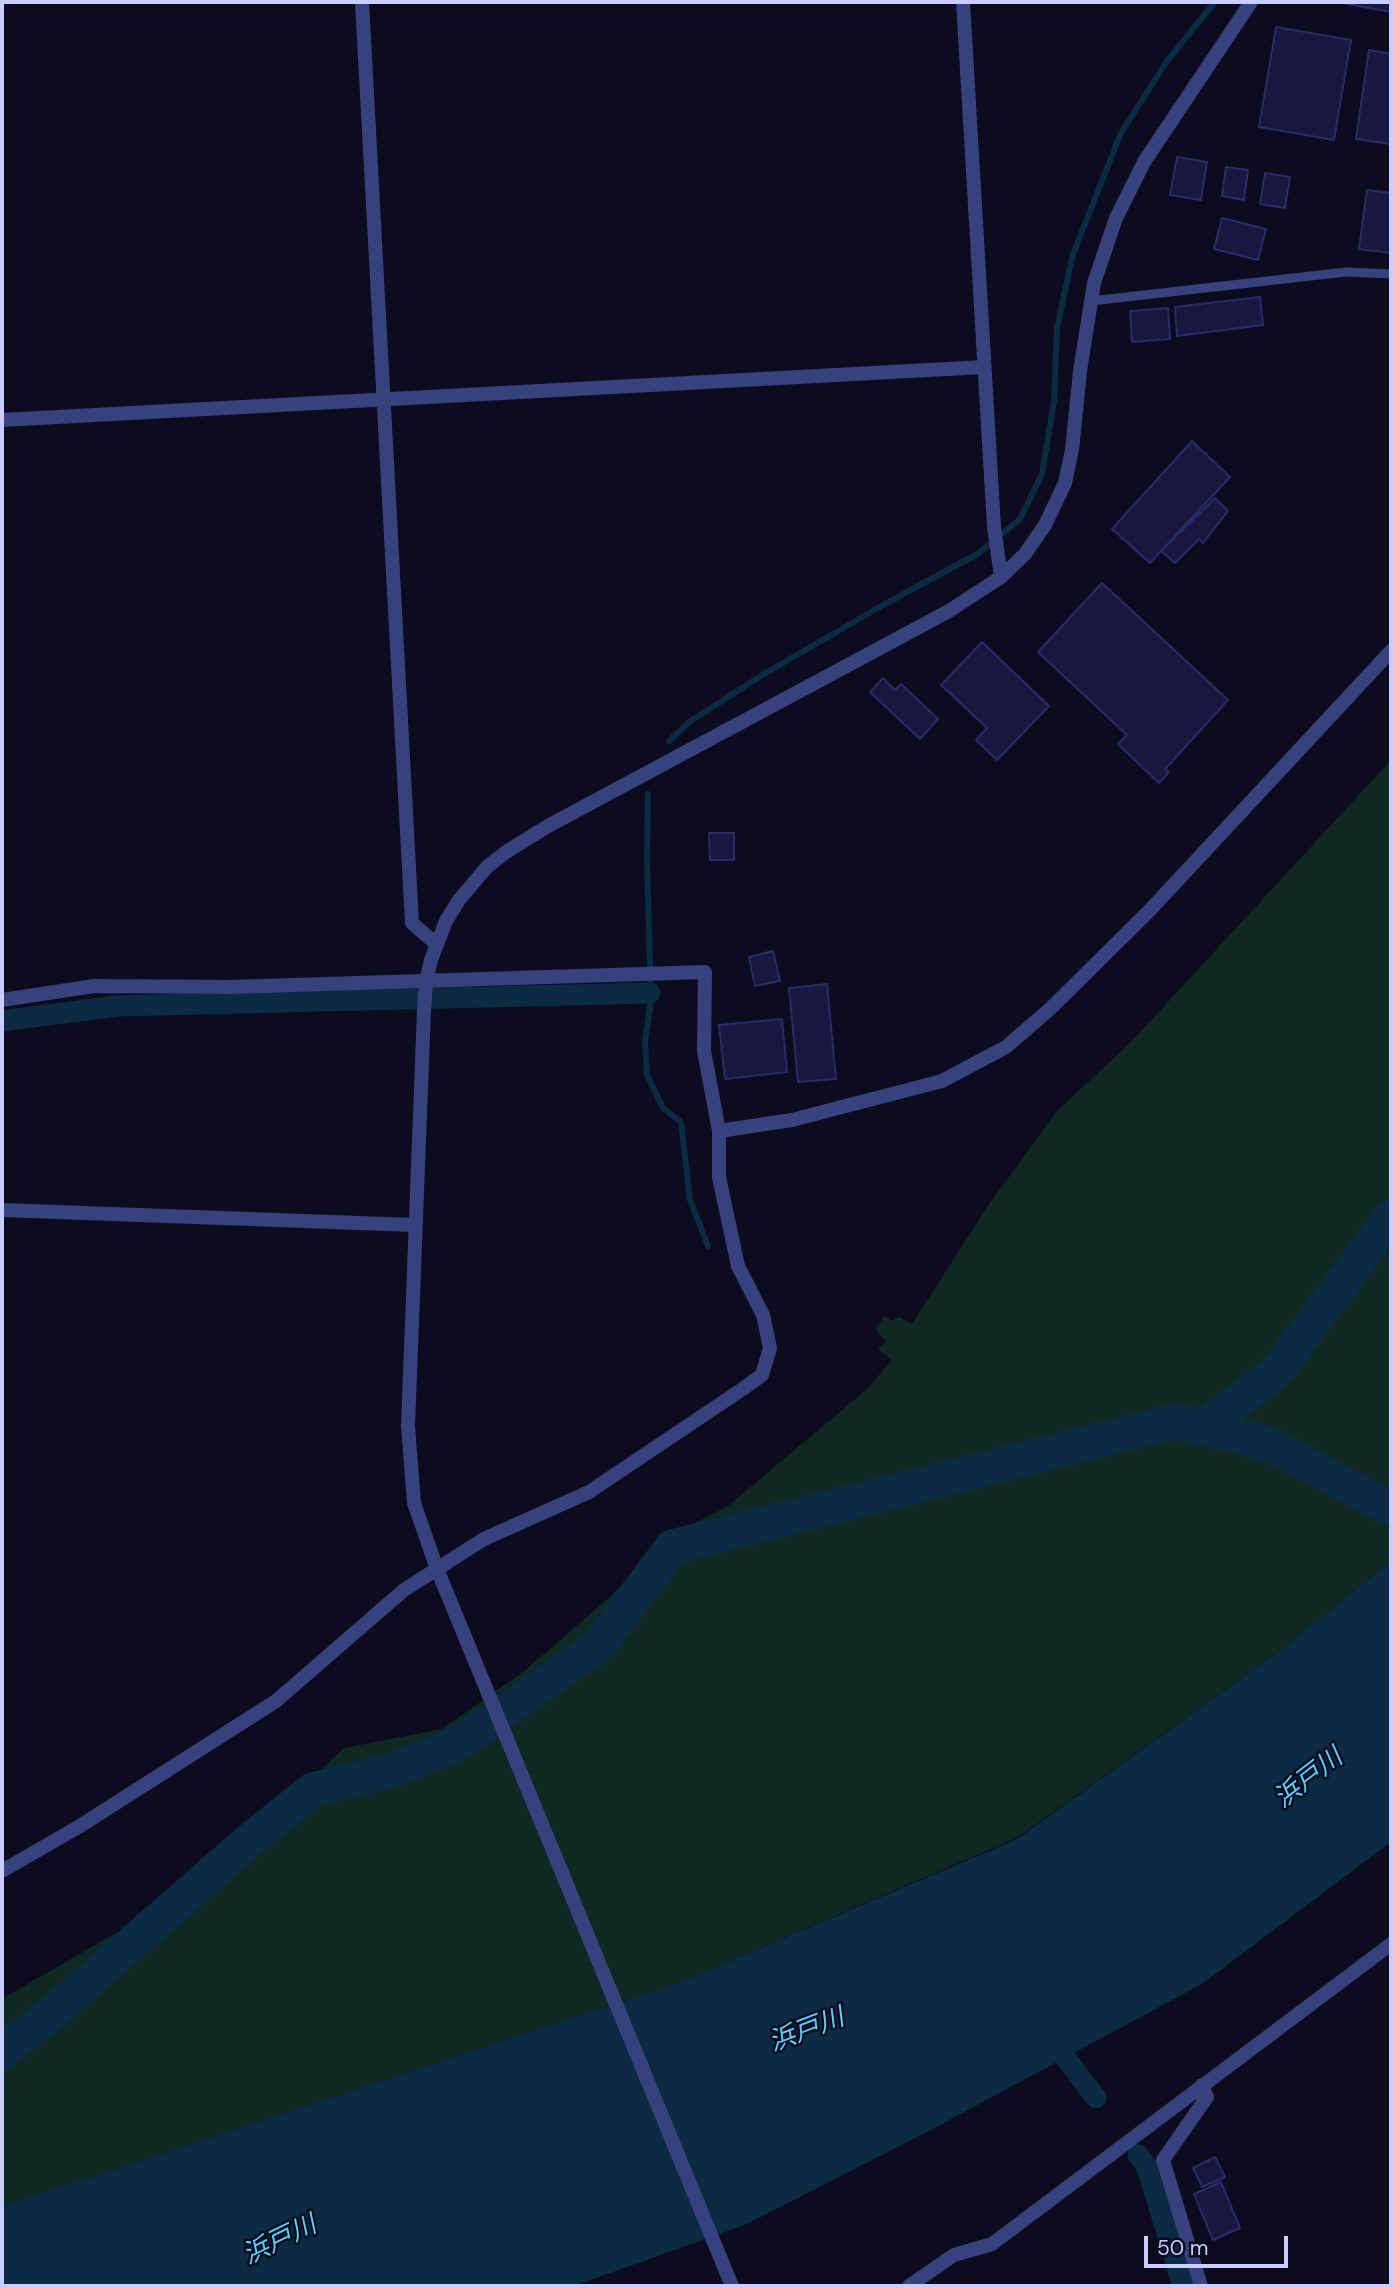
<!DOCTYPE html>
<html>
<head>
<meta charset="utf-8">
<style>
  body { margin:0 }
  #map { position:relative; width:1393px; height:2288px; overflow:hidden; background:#0c0c1e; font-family:"DM Sans",sans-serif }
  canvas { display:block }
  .frame { position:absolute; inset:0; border:4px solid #c9cdff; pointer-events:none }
  .scale { position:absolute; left:1144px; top:2236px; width:144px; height:32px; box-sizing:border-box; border:4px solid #c9cdff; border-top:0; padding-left:9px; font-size:21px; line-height:24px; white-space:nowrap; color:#c9cdff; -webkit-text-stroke:5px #0c0c1e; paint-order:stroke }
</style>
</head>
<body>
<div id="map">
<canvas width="1393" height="2288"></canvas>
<div class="frame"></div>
<div class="scale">50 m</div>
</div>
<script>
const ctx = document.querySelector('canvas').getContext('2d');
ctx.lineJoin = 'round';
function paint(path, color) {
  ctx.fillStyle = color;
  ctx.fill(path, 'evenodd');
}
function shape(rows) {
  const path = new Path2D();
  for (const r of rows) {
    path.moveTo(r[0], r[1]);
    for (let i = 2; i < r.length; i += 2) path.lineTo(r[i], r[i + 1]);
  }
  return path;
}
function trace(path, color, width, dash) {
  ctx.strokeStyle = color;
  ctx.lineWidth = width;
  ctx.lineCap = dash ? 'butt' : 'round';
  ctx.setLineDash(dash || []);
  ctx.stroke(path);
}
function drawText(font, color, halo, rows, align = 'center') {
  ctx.font = font + ' "DM Sans","Noto Sans JP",sans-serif';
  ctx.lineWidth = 5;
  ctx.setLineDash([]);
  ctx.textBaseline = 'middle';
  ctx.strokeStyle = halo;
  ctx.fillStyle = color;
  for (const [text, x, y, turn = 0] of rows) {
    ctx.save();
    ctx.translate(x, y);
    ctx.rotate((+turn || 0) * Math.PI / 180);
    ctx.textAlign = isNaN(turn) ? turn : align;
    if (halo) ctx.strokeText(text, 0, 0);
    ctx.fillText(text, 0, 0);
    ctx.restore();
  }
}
const green = shape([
  [1391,760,1391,1561,1284,1648,1017,1838,671,1986,2,2206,2,1999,143,1917,181,1889,295,1794,344,1748,442,1729,523,1672,611,1596,664,1539,728,1506,867,1389,892,1360,878,1349,886,1341,875,1329,885,1316,892,1321,899,1317,912,1324,987,1207,1057,1111,1131,1042]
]);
const water = shape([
  [1391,1561,1391,1842,1202,1984,927,2132,747,2224,574,2286,2,2286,2,2206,671,1986,1017,1839,1284,1648]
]);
const stream = shape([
  [669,741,689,722,764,674,883,605,979,553,1020,519,1042,474,1054,402,1057,328,1073,254,1121,133,1167,61,1215,2],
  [648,794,647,861,651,1000,645,1042,647,1075,663,1108,681,1122,690,1200,708,1246]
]);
const canal = shape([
  [2,1021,117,1006,650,993],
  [1049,2036,1096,2098],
  [1138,2155,1147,2167,1183,2286]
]);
const river = shape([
  [1203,1428,1277,1371,1391,1217],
  [2,2053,59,2007,250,1840,312,1790,390,1771,456,1745,598,1646,672,1547,1177,1421,1271,1445,1391,1509]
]);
const building = shape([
  [1347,2,1391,2,1391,12,1347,4,1347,2],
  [1276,27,1351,40,1334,140,1259,127,1276,27],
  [1369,50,1391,54,1391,144,1356,139,1369,50],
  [1177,157,1207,162,1201,200,1170,195,1177,157],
  [1226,167,1248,170,1244,200,1222,196,1226,167],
  [1265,173,1290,177,1285,208,1260,204,1265,173],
  [1367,190,1391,193,1391,253,1359,249,1367,190],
  [1222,218,1266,229,1258,260,1214,249,1222,218],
  [1260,297,1263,325,1177,336,1175,307,1260,297],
  [1168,308,1170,339,1132,342,1130,311,1168,308],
  [1192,441,1230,477,1150,563,1112,529,1192,441],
  [1215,498,1228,511,1203,543,1199,539,1175,563,1161,551,1215,498],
  [1102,583,1228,700,1165,769,1169,772,1159,783,1118,744,1127,735,1038,652,1102,583],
  [982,642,1049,706,997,760,976,740,987,728,941,685,982,642],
  [883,678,895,690,901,684,938,719,920,739,870,692,883,678],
  [709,833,734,833,734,860,710,860,709,833],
  [773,951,780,981,755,986,749,957,773,951],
  [827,984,836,1079,798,1082,789,988,827,984],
  [782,1019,787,1072,725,1079,719,1025,782,1019],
  [1215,2157,1225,2177,1202,2187,1193,2168,1215,2157],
  [1221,2182,1240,2228,1213,2240,1194,2194,1221,2182]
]);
const service = shape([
  [1091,301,1346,272,1391,274]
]);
const minor = shape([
  [362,2,412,923,436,944],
  [963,2,994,527,1001,577],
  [2,420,984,367],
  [2,1000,94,986,231,987,705,972,704,1051,719,1131,719,1177,738,1266,763,1315,770,1348,762,1375,744,1388,589,1492,484,1539,404,1590,276,1701,80,1826,2,1871],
  [719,1131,792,1120,942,1081,1006,1047,1051,1008,1150,910,1391,651],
  [2,1210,414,1225],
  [909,2286,954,2255,992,2244,1391,1944],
  [1201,2286,1163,2160,1207,2097,1202,2085]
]);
const tertiary = shape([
  [732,2286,437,1569,414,1503,408,1426,424,1010,426,982,431,960,446,921,459,900,487,867,506,852,548,826,949,611,1001,577,1025,554,1045,525,1065,483,1072,450,1080,371,1094,283,1116,218,1144,162,1251,2]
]);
const waterNames = [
  ["浜戸川",1309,1779,-38],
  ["浜戸川",807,2031,-21],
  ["浜戸川",280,2241,-26]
];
paint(green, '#0f2822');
paint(water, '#0b2b42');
trace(stream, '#0b2b42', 6);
trace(canal, '#0b2b42', 21);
trace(river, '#0b2b42', 35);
paint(building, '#18183f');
trace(building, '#2a296b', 2);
trace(service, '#36417e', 9);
trace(minor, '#36417e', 14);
trace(tertiary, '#36417e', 14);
drawText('italic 26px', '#57d1ff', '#0c0c1e', waterNames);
</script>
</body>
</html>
